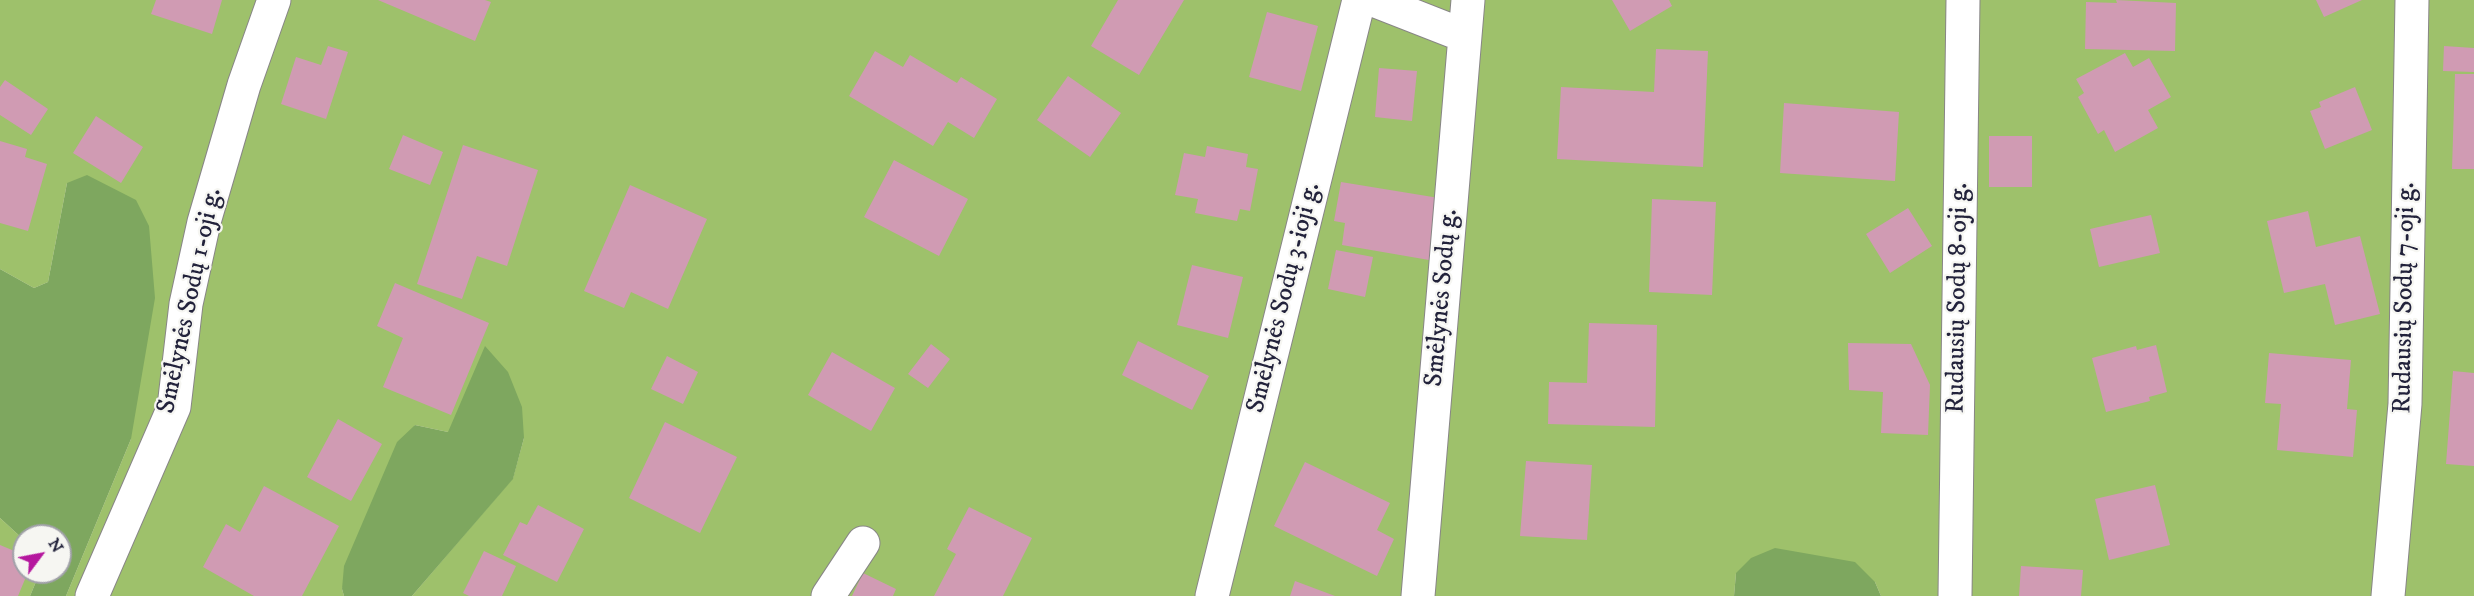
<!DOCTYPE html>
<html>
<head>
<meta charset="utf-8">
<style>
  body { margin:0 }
  #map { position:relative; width:2474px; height:596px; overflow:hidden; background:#ede9d1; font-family:"IM FELL DW Pica",serif }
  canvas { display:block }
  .north { position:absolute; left:12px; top:524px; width:60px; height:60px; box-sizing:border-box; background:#f6f6f2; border:2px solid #a1a1a9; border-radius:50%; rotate:58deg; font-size:16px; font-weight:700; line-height:24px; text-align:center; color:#22223b }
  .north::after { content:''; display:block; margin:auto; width:21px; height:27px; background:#b5179e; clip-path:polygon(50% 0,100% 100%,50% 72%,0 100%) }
</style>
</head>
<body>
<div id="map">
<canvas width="2474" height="596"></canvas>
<div class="north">N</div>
</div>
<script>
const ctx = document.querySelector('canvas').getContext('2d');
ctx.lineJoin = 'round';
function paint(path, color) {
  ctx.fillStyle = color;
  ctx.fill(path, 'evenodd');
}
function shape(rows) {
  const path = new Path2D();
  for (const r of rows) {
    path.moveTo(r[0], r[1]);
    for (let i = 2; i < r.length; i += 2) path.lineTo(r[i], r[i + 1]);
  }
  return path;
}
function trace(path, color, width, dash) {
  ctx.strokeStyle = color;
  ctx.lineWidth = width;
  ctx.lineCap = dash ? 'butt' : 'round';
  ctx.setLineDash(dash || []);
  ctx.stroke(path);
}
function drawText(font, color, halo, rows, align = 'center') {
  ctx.font = font + ' "IM FELL DW Pica",serif';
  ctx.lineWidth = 4.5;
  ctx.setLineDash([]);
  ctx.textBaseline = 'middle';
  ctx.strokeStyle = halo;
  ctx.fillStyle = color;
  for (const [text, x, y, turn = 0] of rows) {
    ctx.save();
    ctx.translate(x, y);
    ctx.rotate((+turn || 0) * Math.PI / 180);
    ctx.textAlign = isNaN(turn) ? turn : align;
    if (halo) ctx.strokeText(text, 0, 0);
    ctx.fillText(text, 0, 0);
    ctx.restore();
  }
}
const green = shape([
  [0,0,2474,0,2474,596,1881,596,1875,582,1736,573,1734,596,412,596,513,478,524,438,448,432,415,425,342,589,344,596,66,596,131,439,67,183,48,282,34,288,0,269],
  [0,518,24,540,24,572,40,572,30,596,0,596]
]);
const forest = shape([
  [87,175,136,200,149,226,155,298,131,439,66,596,30,596,40,572,60,572,60,536,24,536,24,540,0,518,0,269,34,288,48,282,67,183],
  [485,346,508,372,522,407,524,438,513,479,412,596,344,596,342,589,344,566,397,442,415,425,448,432],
  [1775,548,1855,562,1875,582,1881,596,1734,596,1736,573,1751,558]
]);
const building = shape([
  [156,0,222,0,212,34,151,14],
  [378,0,485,0,491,2,475,41],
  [1118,0,1184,0,1139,75,1091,46],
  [1612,0,1669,0,1672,6,1630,31],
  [2116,0,2176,3,2175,51,2085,49,2086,2,2117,3],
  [2316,0,2362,0,2324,17],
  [1267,12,1318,26,1301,91,1249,77],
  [328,46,348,52,326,119,281,104,296,57,321,65],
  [2444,46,2474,48,2474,72,2443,71],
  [1656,49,1708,51,1703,167,1557,159,1561,87,1654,92],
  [875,51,903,67,910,55,957,83,961,77,997,99,974,138,948,122,933,146,849,96],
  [2125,53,2133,67,2149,58,2171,97,2148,110,2158,128,2115,152,2104,130,2098,134,2078,97,2084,93,2076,79],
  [1379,68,1417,71,1412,121,1375,117],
  [2455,74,2474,74,2474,169,2452,169],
  [1068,76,1121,113,1090,157,1037,120],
  [5,80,48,109,31,135,0,115,0,87],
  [2355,87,2372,130,2325,149,2310,111,2321,107,2319,102],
  [1784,103,1899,112,1895,181,1780,173],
  [96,116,143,147,121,183,73,153],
  [403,135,443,152,430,185,389,169],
  [1989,136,2032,136,2032,187,1989,187],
  [0,141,27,149,25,157,47,164,28,231,0,223],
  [463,145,538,170,507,266,477,256,462,299,417,284],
  [1207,146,1248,154,1246,167,1258,169,1250,211,1240,209,1237,221,1195,213,1198,199,1175,195,1184,153,1205,157],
  [894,160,968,199,939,256,864,217],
  [1341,182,1439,198,1429,260,1342,245,1345,223,1334,221],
  [630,185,707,219,668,309,631,292,624,308,584,291],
  [1652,199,1716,202,1712,295,1649,292],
  [1908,208,1932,246,1890,273,1866,234],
  [2308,211,2316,247,2360,236,2380,314,2335,325,2325,284,2284,293,2267,221],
  [2151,215,2160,253,2099,267,2090,229],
  [1336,250,1373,257,1365,297,1328,289],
  [1192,265,1243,277,1228,338,1177,325],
  [395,283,489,323,451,415,383,387,403,338,377,326],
  [1589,323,1657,325,1655,427,1548,424,1549,382,1587,383],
  [1138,341,1209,376,1192,410,1122,375],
  [1848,343,1911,344,1930,385,1928,435,1881,433,1883,392,1849,390],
  [931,344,950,359,928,388,908,374],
  [2156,345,2167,392,2149,397,2150,401,2106,412,2092,358,2136,346,2137,350],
  [832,352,895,388,871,431,808,395],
  [2269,353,2351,360,2347,409,2357,410,2353,457,2277,450,2281,404,2265,403],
  [667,356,698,372,683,404,651,389],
  [2453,371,2474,373,2474,466,2446,464],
  [338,419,382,444,351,501,307,477],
  [665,422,737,457,700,533,629,498],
  [1526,461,1592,465,1587,540,1520,536],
  [1305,462,1390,503,1377,530,1394,539,1377,576,1274,526],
  [2155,485,2170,545,2109,560,2095,499],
  [264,486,339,526,302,596,254,596,203,567,226,524,240,532],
  [538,505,584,529,557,582,503,555,520,522,527,525],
  [969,507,1032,538,1003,596,934,596,956,554,947,549],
  [0,545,24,555,24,572,28,572,18,596,0,596],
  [484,551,516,566,502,596,469,596,463,593],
  [2021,566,2083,570,2081,596,2019,596],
  [863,573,896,589,893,596,852,596],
  [1295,581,1335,596,1290,596]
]);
const minor = shape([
  [1373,0,1465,36],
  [92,596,174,407,186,304,204,222,244,85,274,0],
  [828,596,863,543],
  [1212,596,1359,0],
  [1418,596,1468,0],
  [1955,596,1963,0],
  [2388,596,2405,404,2412,0]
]);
const streetNames = [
  ["Smėlynės Sodų 3-ioji g.",1285,298,-76],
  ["Smėlynės Sodų g.",1443,298,-85],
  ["Rudausių Sodų 8-oji g.",1959,298,-89],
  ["Rudausių Sodų 7-oji g.",2406,298,-89],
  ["Smėlynės Sodų 1-oji g.",191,301,-78]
];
paint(green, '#9ec16b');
paint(forest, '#7ea75f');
paint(building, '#d09bb3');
trace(minor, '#888686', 35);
trace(minor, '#fff', 33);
drawText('26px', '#22223b', '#f6f6f2', streetNames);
</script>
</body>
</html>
